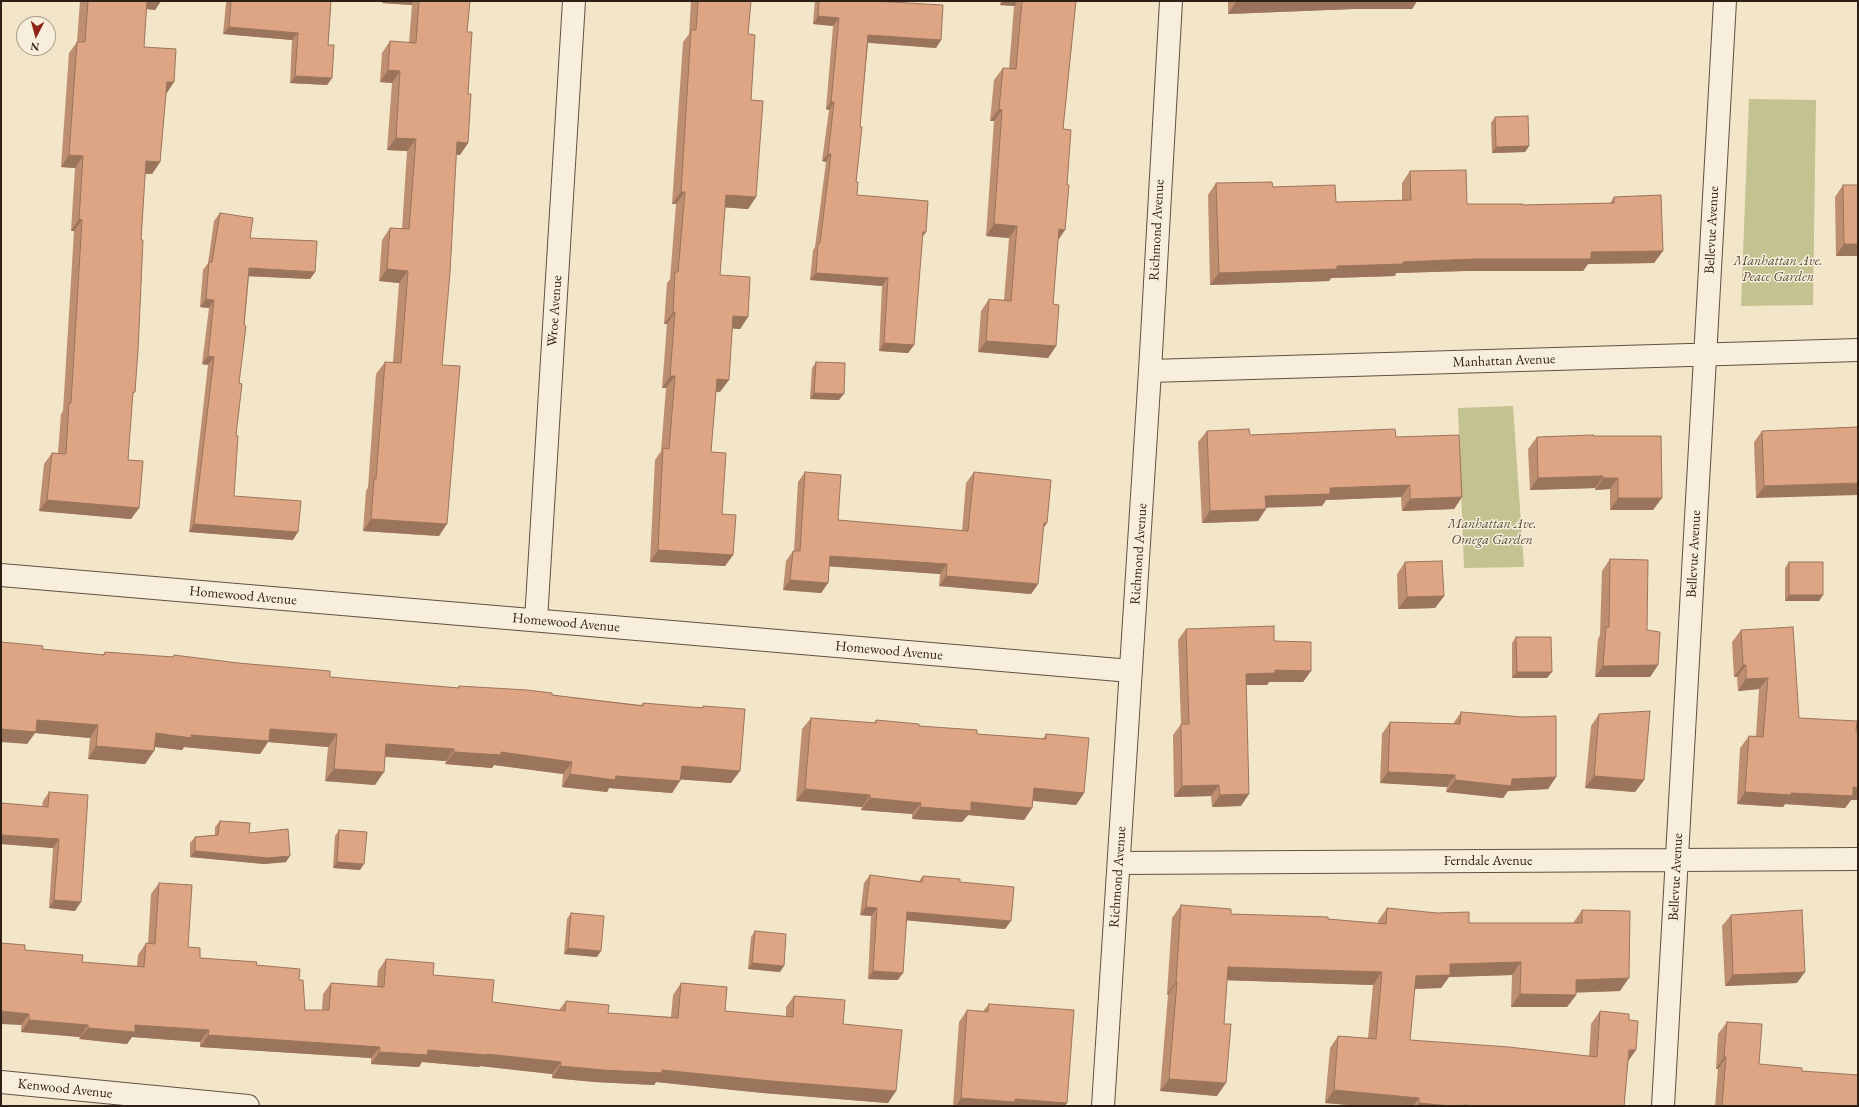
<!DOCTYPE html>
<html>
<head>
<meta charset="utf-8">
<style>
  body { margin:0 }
  #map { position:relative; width:1859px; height:1107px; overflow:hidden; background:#f3e5c8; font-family:"EB Garamond",serif }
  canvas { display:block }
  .frame { position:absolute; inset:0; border:2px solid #2f2017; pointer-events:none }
  .north { position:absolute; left:16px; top:16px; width:40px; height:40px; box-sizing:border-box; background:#f7eedb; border:1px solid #a79c8d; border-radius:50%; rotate:186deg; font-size:11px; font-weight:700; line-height:16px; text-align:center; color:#2f2017 }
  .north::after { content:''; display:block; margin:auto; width:14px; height:18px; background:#8f2418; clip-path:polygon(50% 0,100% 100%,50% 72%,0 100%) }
</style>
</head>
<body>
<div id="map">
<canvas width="1859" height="1107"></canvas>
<div class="frame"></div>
<div class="north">N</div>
</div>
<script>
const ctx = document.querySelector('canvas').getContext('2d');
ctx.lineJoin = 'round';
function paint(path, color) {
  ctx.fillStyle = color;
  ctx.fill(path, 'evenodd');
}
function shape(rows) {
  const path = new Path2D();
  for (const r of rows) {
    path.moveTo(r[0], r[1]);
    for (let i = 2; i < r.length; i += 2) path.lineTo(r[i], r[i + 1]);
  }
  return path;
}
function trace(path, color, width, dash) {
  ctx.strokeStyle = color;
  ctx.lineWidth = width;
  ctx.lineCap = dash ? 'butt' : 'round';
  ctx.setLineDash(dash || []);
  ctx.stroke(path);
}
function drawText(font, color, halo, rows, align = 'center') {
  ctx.font = font + ' "EB Garamond",serif';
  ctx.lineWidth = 3;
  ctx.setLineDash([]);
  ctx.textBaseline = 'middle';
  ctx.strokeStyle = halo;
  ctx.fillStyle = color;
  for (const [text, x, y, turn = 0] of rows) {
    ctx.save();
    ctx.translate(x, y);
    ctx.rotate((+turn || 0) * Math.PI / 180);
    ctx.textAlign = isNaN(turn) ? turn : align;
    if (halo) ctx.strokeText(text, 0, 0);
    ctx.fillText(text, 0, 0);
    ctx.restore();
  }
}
const green = shape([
  [1749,99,1816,100,1813,305,1741,306],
  [1513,406,1524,567,1464,568,1458,408]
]);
const street = shape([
  [1150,371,1858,350],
  [1,575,1131,671],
  [536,620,574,1],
  [1119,863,1858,859],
  [1,1082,248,1106],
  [1103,1106,1150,371,1171,1],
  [1663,1106,1725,1]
]);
const wall = shape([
  [80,1,161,1,155,10,146,9,144,47,174,82,166,94,160,162,152,174,145,174,141,240,135,392,132,395,128,460,139,508,131,519,39,511,44,464,52,453,58,453,61,414,63,411,74,231,71,231,75,168,61,167,69,53,77,42],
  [227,1,331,1,328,45,332,78,327,85,290,83,292,40,223,34,226,3],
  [383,1,470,1,467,32,468,143,460,155,456,154,442,365,439,536,363,531,366,491,368,487,376,374,385,362,393,362,399,283,379,281,382,240,390,228,402,229,407,151,387,150,392,83,380,82,382,53,390,41,409,43,412,5,382,3],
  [691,1,751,1,748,34,756,197,748,209,725,207,720,275,748,317,740,329,733,328,720,392,716,391,711,452,722,514,733,555,725,566,650,562,655,460,661,451,666,388,662,388,667,324,664,324,667,283,670,279,676,204,672,204,683,42,689,34],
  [815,1,873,1,941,40,936,48,868,43,860,127,856,182,857,195,926,232,922,237,914,345,908,353,879,351,882,286,810,280,813,250,815,247,826,162,822,161,829,110,826,109,833,26,813,24],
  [1001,1,1076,1,1063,129,1058,240,1053,304,1056,346,1048,358,978,352,981,311,989,299,1004,300,1009,238,986,236,994,121,990,121,994,80,1003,68,1009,69,1014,6,1000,5],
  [1228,1,1417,1,1412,9,1353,9,1228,14],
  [1495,117,1529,146,1525,152,1492,153,1491,123],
  [1410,171,1467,204,1523,205,1610,203,1614,197,1663,251,1654,263,1588,264,1583,271,1466,271,1396,273,1395,276,1331,278,1329,281,1210,285,1208,195,1216,183,1273,187,1336,202,1402,201,1402,183],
  [1843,185,1858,256,1836,256,1835,197],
  [220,213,250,238,315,272,310,279,249,276,239,383,236,435,234,496,293,540,189,532,208,365,202,364,209,308,200,307,203,270,208,263,214,221],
  [816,362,839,400,810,399,812,368],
  [1858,427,1756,498,1754,442,1762,431],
  [1207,431,1250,435,1396,437,1462,497,1454,509,1402,511,1401,497,1326,500,1322,506,1266,507,1258,521,1202,523,1198,442],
  [1593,436,1653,510,1610,510,1610,489,1595,490,1595,488,1530,490,1528,449,1537,437],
  [805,472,838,520,962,531,966,483,974,472,1043,529,1038,584,1031,594,939,586,940,574,829,566,828,583,821,593,783,590,786,561,793,551,794,551,798,482],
  [1610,559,1647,630,1658,665,1650,677,1595,677,1598,639,1600,635,1602,571],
  [1405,562,1444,596,1435,608,1398,609,1397,574],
  [1789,562,1823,595,1819,601,1785,601,1785,568],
  [1186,629,1274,641,1311,671,1303,682,1269,682,1267,685,1246,685,1241,806,1212,807,1211,796,1174,797,1173,735,1181,724,1178,640],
  [1741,630,1799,718,1851,800,1845,808,1785,804,1783,807,1737,804,1740,748,1749,736,1756,736,1759,689,1738,691,1737,677,1734,677,1732,642],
  [1516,637,1547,678,1512,678,1512,643],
  [42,649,102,655,105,652,172,657,174,655,330,677,458,688,459,686,552,695,641,705,643,703,702,708,703,706,731,783,681,779,672,793,609,788,607,792,562,787,563,774,494,765,492,768,445,764,446,761,385,757,375,785,325,781,328,747,268,742,260,754,184,747,182,750,155,747,154,751,145,764,88,759,90,738,35,733,27,744],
  [1461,712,1556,777,1548,789,1508,791,1503,798,1446,792,1447,787,1380,783,1382,734,1390,722,1453,724],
  [1599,714,1644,780,1635,792,1585,788,1591,726],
  [811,718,874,723,876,720,977,734,1043,739,1046,734,1084,793,1076,805,1033,801,1032,808,1024,820,968,815,962,822,912,819,912,814,861,810,862,807,796,801,802,729],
  [49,792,75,911,49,908,53,848,1,844,1,803,42,807,43,801],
  [220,821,249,833,286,862,264,864,190,857,190,843,195,837,215,835,215,827],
  [339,830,360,870,333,868,335,836],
  [870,875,919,881,923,876,960,882,1005,929,907,920,898,980,868,979,871,916,860,915,864,883],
  [159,883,188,947,200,958,256,965,299,980,305,1010,322,1010,323,994,331,983,377,986,378,971,386,959,433,975,492,1002,559,1010,566,1001,608,1013,671,1017,673,995,681,983,725,1011,786,1017,786,1007,794,996,843,1024,896,1091,888,1103,763,1093,656,1082,654,1085,595,1082,552,1078,552,1074,480,1066,479,1067,422,1062,419,1067,371,1064,371,1058,200,1047,200,1042,132,1037,127,1044,79,1039,80,1037,21,1032,25,950,82,962,137,966,138,955,146,943,148,944,151,894],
  [1181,905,1231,914,1328,919,1378,923,1378,921,1387,908,1469,923,1573,923,1582,910,1620,991,1576,992,1576,995,1567,1007,1511,1007,1512,975,1449,977,1441,988,1415,989,1410,1040,1589,1056,1591,1024,1600,1011,1628,1062,1624,1106,1361,1106,1325,1103,1330,1048,1338,1036,1368,1038,1373,985,1227,980,1217,1096,1160,1091,1168,995,1167,994,1172,918],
  [571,913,597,957,564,954,567,919],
  [1731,915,1797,983,1725,986,1722,926],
  [755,931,780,972,748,969,751,937],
  [989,1004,1067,1103,1065,1106,953,1106,959,1022,967,1010,983,1011],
  [1727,1022,1759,1064,1802,1071,1858,1106,1715,1106,1718,1069,1716,1069,1718,1034]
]);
const shadedWall = shape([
  [143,1,161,1,155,10,139,8],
  [384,1,414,1,412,5,382,3],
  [1003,1,1018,1,1014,6,1000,5],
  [1274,1,1417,1,1412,9,1353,9,1228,14,1236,2],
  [818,16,839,18,833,26,813,24],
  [229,27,298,33,292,40,223,34],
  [868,35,941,40,936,48,863,42],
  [388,70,400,71,392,83,380,82],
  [295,76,332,78,327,85,290,83],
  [167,82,174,82,166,94,158,93],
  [831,102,834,102,829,110,826,109],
  [999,109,1002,110,994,121,990,121],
  [396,138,416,139,407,151,387,150],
  [457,142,468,143,460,155,449,154],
  [1529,146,1525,152,1492,153,1496,147],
  [828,154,831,154,826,162,822,161],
  [69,155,83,156,75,168,61,167],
  [146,161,160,162,152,174,137,173],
  [681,192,685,192,676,204,672,204],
  [726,195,756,197,748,209,718,207],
  [79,219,82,220,74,231,71,231],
  [994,224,1017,226,1009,238,986,236],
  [1059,229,1065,230,1057,242],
  [923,232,926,232,921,239],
  [1844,244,1858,244,1858,256,1836,256],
  [1663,251,1654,263,1588,264,1583,271,1466,271,1396,273,1395,276,1331,278,1329,281,1210,285,1219,273,1403,262,1591,252],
  [249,268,315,272,310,279,244,276],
  [387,269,408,271,399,283,379,281],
  [816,273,888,278,882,286,810,280],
  [206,299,214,300,209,308,200,307],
  [673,312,675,312,667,324,664,324],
  [733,316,748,317,740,329,725,328],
  [986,341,1056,346,1048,358,978,352],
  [884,343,914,345,908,353,879,351],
  [208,356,214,357,208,365,202,364],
  [670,376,675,376,666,388,662,388],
  [717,379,729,380,720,392,709,391],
  [814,393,844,394,839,400,810,399],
  [1603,476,1595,488,1530,490,1538,478],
  [1603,478,1618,478,1610,489,1595,490],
  [1858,483,1858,495,1756,498,1764,486],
  [1410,485,1401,497,1326,500,1322,506,1257,508,1265,496,1330,488],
  [1462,497,1454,509,1402,511,1410,499],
  [1618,498,1662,498,1653,510,1610,510],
  [47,500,139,508,131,519,39,511],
  [1266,509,1258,521,1202,523,1210,511],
  [371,519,447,524,439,536,363,531],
  [1044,523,1047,523,1040,533],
  [194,524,298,532,293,540,189,532],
  [658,550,733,555,725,566,650,562],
  [830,556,947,564,940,574,823,566],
  [946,576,1038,584,1031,594,939,586],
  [790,580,828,583,821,593,783,590],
  [1789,595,1823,595,1819,601,1785,601],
  [1444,596,1435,608,1398,609,1407,597],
  [1658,665,1650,677,1595,677,1603,666],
  [1743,665,1746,665,1737,677,1734,677],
  [1275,670,1311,671,1303,682,1269,682,1267,685,1238,685,1246,674],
  [1517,672,1552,672,1547,678,1512,678],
  [1768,678,1759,689,1738,691,1746,679],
  [37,720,98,725,90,738,35,733,27,744,1,742,1,729],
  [270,729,337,734,328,747,268,742,260,754,184,747,182,750,147,746,156,733,191,735],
  [386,744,454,749,446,761,377,756],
  [96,746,154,751,145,764,88,759],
  [454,752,501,752,572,762,563,774,494,765,492,768,445,764],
  [682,766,740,771,731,783,673,779],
  [334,769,384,772,375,785,325,781],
  [1388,772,1455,775,1447,787,1380,783],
  [570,774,616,776,680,781,672,793,609,788,607,792,562,787],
  [1594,776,1644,780,1635,792,1585,788],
  [1556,777,1548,789,1508,791,1503,798,1446,792,1455,780,1512,779],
  [1219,785,1211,796,1174,797,1182,786],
  [1853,787,1858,788,1858,800,1851,800,1845,808,1785,804,1783,807,1737,804,1745,792,1791,793],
  [1034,788,1084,793,1076,805,1026,800],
  [805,789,870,795,862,807,796,801],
  [1249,794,1241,806,1212,807,1220,795],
  [870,798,921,803,912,814,861,810],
  [971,802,1032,808,1024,820,968,815,962,822,912,819,920,807],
  [1,835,59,839,53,848,1,844],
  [195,851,290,856,286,862,264,864,190,857],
  [337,862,364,864,360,870,333,868],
  [54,900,81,902,75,911,49,908],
  [866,907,877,908,871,916,860,915],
  [907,912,1011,921,1005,929,902,920],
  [568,948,601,951,597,957,564,954],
  [1521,962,1512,975,1449,977,1441,988,1407,989,1416,976,1450,964],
  [752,963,784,966,780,972,748,969],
  [1228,967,1382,972,1373,985,1219,980],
  [873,971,903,973,898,980,868,979],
  [1805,972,1797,983,1725,986,1733,975],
  [1629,978,1620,991,1567,993,1576,980],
  [1176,982,1177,982,1168,995,1167,994],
  [1520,994,1576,995,1567,1007,1511,1007],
  [1,1011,29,1014,21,1025,1,1024],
  [29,1020,88,1025,80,1037,21,1032],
  [135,1025,209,1030,200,1042,132,1037,127,1044,79,1039,88,1028],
  [208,1035,380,1047,371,1058,200,1047],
  [428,1050,487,1054,561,1062,552,1074,480,1066,479,1067,422,1062,419,1067,371,1064,379,1052],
  [1629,1050,1636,1050,1627,1063],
  [1724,1057,1726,1057,1718,1069,1716,1069],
  [560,1066,662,1070,896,1091,888,1103,763,1093,656,1082,654,1085,595,1082,552,1078],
  [1169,1079,1226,1083,1217,1096,1160,1091],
  [1334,1090,1419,1098,1413,1106,1361,1106,1325,1103],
  [961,1098,1015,1099,1067,1103,1065,1106,956,1106],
  [1419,1103,1450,1106,1417,1106],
  [1463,1105,1475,1106,1462,1106]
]);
const building = shape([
  [88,1,147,1,144,47,176,49,174,82,167,82,160,162,146,161,141,240,143,240,138,351,135,392,133,392,128,460,143,461,139,508,47,500,52,453,66,454,69,403,71,403,82,220,79,219,83,156,69,155,77,42,85,42,88,1],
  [231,1,331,1,328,45,334,45,332,78,295,76,298,33,229,27,231,1],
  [419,1,470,1,467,32,472,32,468,94,471,94,468,143,457,142,450,273,442,365,460,366,447,524,371,519,374,479,376,479,385,362,401,363,408,271,387,269,390,228,409,229,416,139,396,138,400,71,388,70,390,41,416,43,419,1],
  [698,1,751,1,748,34,755,35,751,100,763,101,756,197,726,195,720,275,750,277,748,317,733,316,729,380,717,379,711,452,726,453,722,514,736,515,733,555,658,550,663,448,669,449,675,376,670,376,675,312,673,312,675,272,678,272,685,192,681,192,691,30,696,30,698,1],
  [819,1,873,1,943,5,941,40,868,35,860,127,862,127,856,182,858,182,857,195,928,201,926,232,923,232,914,345,884,343,888,278,816,273,818,243,820,243,831,154,828,154,834,102,831,102,839,18,818,16,819,1],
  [1022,1,1076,1,1063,129,1071,130,1067,185,1069,185,1065,230,1059,229,1053,304,1059,305,1056,346,986,341,989,299,1011,301,1017,226,994,224,1002,110,999,109,1003,68,1016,69,1022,1],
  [1236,1,1274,1,1236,2,1236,1],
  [1528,116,1529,146,1496,147,1495,117,1528,116],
  [1466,170,1467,204,1523,204,1523,205,1614,203,1614,197,1661,195,1663,251,1591,252,1591,259,1474,259,1403,262,1403,264,1337,266,1337,269,1219,273,1216,183,1272,182,1273,187,1335,185,1336,202,1411,200,1410,171,1466,170],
  [1843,185,1858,185,1858,244,1844,244,1843,185],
  [220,213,253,218,250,238,317,241,315,272,249,268,244,325,246,326,239,383,242,384,236,435,238,436,234,496,301,501,298,532,194,524,214,357,208,356,214,300,206,299,209,262,212,262,220,213],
  [816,362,845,363,844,394,814,393,816,362],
  [1858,427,1858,483,1764,486,1762,431,1858,427],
  [1249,429,1250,435,1395,429,1396,437,1459,435,1462,497,1410,499,1410,485,1330,488,1330,494,1265,496,1266,509,1210,511,1207,431,1249,429],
  [1593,435,1593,436,1661,436,1662,498,1618,498,1618,478,1603,478,1603,476,1538,478,1537,437,1593,435],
  [805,472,841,475,838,520,968,531,974,472,1051,480,1047,523,1044,523,1038,584,946,576,947,564,830,556,828,583,790,580,793,551,800,551,805,472],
  [1610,559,1648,560,1647,630,1660,632,1658,665,1603,666,1606,627,1609,627,1610,559],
  [1442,561,1444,596,1407,597,1405,562,1442,561],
  [1789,562,1823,562,1823,595,1789,595,1789,562],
  [1274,626,1274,641,1311,642,1311,671,1275,670,1275,673,1246,674,1249,794,1220,795,1219,785,1182,786,1181,724,1189,724,1186,629,1274,626],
  [1793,627,1799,718,1857,721,1856,732,1858,732,1858,788,1853,787,1853,796,1791,793,1791,795,1745,792,1749,736,1763,737,1768,678,1746,679,1746,665,1743,665,1741,630,1793,627],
  [1516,637,1551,637,1552,672,1517,672,1516,637],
  [1,642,43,646,42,649,104,655,105,652,173,657,174,655,238,663,330,671,330,677,459,688,459,686,527,690,552,693,552,695,643,706,643,703,703,708,703,706,745,709,740,771,682,766,680,781,616,776,615,780,570,774,572,762,501,752,501,755,454,752,454,749,386,744,384,772,334,769,337,734,270,729,269,741,191,735,191,738,156,733,154,751,96,746,98,725,37,720,36,732,1,729,1,642],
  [1650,711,1644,780,1594,776,1599,714,1650,711],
  [1461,712,1523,717,1556,716,1556,777,1512,779,1511,786,1455,780,1455,775,1388,772,1390,722,1460,724,1461,712],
  [811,718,876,723,876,720,919,724,919,726,977,730,977,734,1046,739,1046,734,1089,738,1084,793,1034,788,1032,808,971,802,971,811,920,807,921,803,870,798,870,795,805,789,811,718],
  [49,792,88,795,81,902,54,900,59,839,1,835,1,803,48,807,49,792],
  [220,821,250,823,249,833,288,829,290,856,268,858,195,851,195,837,218,835,220,821],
  [339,830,367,832,364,864,337,862,339,830],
  [870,875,922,882,923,876,960,879,960,882,1014,887,1011,921,907,912,903,973,873,971,877,908,866,907,870,875],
  [159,883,192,885,188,947,200,948,200,958,257,962,256,965,300,969,299,980,303,980,305,1010,329,1010,331,983,384,987,386,959,434,963,433,975,494,980,492,1002,565,1011,566,1001,609,1005,608,1013,678,1018,681,983,727,987,725,1011,793,1017,794,996,845,1000,843,1024,902,1030,896,1091,771,1081,662,1070,662,1073,603,1070,560,1066,561,1062,487,1054,487,1055,428,1050,427,1055,379,1052,380,1047,208,1035,209,1030,135,1025,135,1032,88,1028,88,1025,29,1020,29,1014,1,1011,1,943,25,945,25,950,83,955,82,962,144,967,146,943,155,944,159,883],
  [1181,905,1231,909,1231,914,1328,917,1328,919,1386,924,1387,908,1437,913,1469,912,1469,923,1582,923,1582,910,1630,911,1629,978,1576,980,1576,995,1520,994,1521,962,1450,964,1450,975,1416,976,1410,1040,1509,1047,1597,1057,1600,1011,1629,1014,1629,1020,1638,1021,1636,1050,1629,1050,1624,1106,1475,1106,1463,1105,1463,1106,1450,1106,1419,1103,1419,1098,1334,1090,1338,1036,1376,1039,1382,972,1228,967,1224,1024,1231,1024,1226,1083,1169,1079,1177,982,1176,982,1181,905],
  [1802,910,1805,972,1733,975,1731,915,1802,910],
  [571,913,604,916,601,951,568,948,571,913],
  [755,931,786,934,784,966,752,963,755,931],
  [989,1004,1074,1010,1067,1103,1015,1099,1015,1102,961,1098,967,1010,988,1012,989,1004],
  [1727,1022,1762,1024,1759,1064,1802,1068,1802,1071,1858,1075,1858,1106,1722,1106,1726,1057,1724,1057,1727,1022]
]);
const streetNames = [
  ["Richmond Avenue",1157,230,-87],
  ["Bellevue Avenue",1712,230,-87],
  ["Wroe Avenue",555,311,-86],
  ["Manhattan Avenue",1504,361,-2],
  ["Richmond Avenue",1139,554,-86],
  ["Bellevue Avenue",1694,554,-87],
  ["Homewood Avenue",243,596,5],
  ["Homewood Avenue",566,623,5],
  ["Homewood Avenue",889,651,5],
  ["Ferndale Avenue",1488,861],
  ["Richmond Avenue",1118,877,-86],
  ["Bellevue Avenue",1676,877,-87],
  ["Kenwood Avenue",65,1089,6]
];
const parkNames = [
  ["Manhattan Ave.",1778,261],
  ["Peace Garden",1778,277],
  ["Manhattan Ave.",1492,524],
  ["Omega Garden",1492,540]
];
paint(green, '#c3c290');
trace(street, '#605143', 24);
trace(street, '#f7eedb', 22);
paint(wall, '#be8e71');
paint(shadedWall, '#9b745c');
paint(building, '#dda583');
trace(building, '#9b745c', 1);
drawText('14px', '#2f2017', '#f7eedb', streetNames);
drawText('italic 14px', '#5b513b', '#f7eedb', parkNames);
</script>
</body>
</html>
